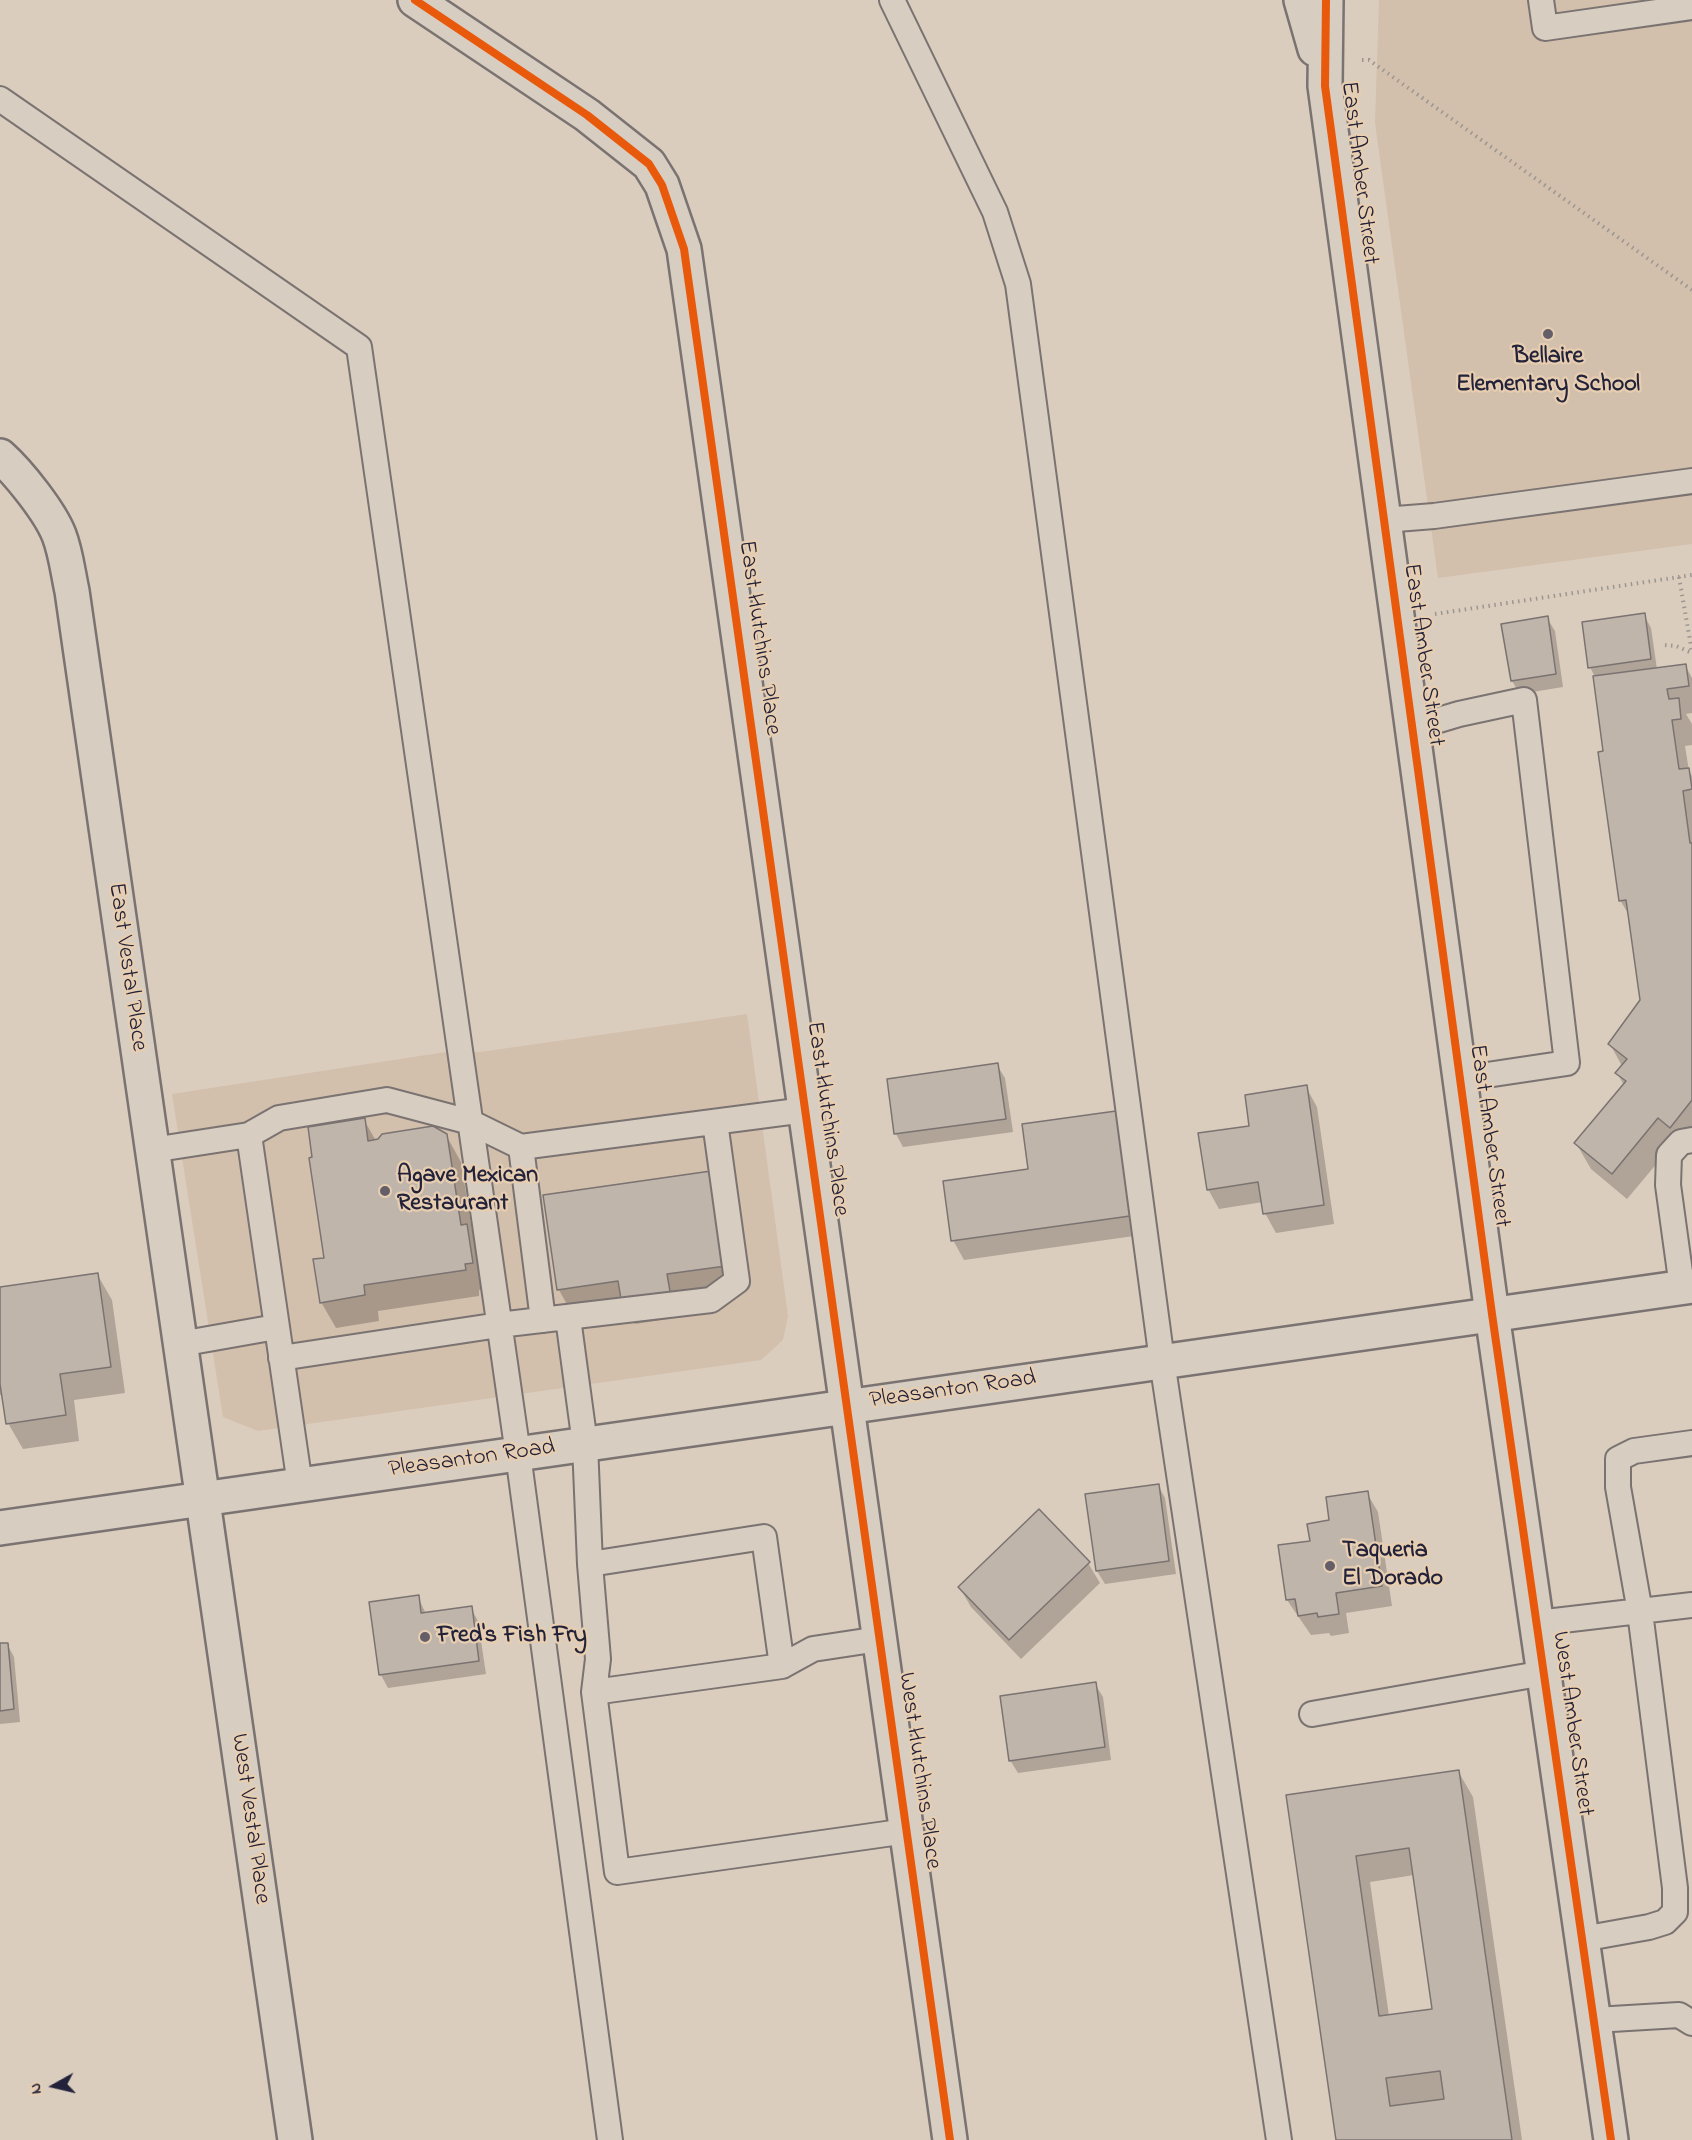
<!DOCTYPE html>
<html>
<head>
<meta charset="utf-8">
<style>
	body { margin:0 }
	#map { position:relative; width:1692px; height:2140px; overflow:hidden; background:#dbcdbd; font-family:"Indie Flower",sans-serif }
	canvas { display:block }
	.north { position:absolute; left:24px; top:2056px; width:60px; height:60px; -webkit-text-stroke:4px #e8ceb0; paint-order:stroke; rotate:262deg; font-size:16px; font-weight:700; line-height:24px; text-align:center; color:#22223b }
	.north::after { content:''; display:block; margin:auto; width:21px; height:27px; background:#22223b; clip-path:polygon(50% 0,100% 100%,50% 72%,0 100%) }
</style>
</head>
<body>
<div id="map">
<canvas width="1692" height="2140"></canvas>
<div class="north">N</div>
</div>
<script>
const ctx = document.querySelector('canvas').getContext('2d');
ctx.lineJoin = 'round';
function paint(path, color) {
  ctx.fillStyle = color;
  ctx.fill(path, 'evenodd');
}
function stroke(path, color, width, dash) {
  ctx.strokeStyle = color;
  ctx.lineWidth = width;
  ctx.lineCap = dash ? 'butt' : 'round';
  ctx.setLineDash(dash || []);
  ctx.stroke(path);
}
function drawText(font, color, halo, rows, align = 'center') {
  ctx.font = font + ' "Indie Flower",sans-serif';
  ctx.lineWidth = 4.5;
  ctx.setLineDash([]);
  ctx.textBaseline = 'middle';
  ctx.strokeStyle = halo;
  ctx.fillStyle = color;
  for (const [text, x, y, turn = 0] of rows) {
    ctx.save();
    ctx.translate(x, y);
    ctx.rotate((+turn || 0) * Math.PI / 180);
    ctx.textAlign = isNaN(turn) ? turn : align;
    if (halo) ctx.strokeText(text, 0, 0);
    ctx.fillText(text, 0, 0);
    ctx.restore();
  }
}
paint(new Path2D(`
	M 1379,0 L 1692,0 L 1692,544 L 1438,578 L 1375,123 Z
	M 747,1014 L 788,1316 L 783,1340 L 761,1360 L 258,1431 L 223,1417 L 172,1094 L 446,1052 L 480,1052 Z`), '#d2bfac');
paint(new Path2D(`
	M 1644,615 L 1651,628 L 1657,669 L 1685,665 L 1692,678 L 1692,713 L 1686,714 L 1692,724 L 1692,745 L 1685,746 L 1689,771 L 1692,776 L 1692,1144 L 1674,1143 L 1627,1199 L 1591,1169 L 1576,1143 L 1624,1085 L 1617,1073 L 1622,1066 L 1610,1044 L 1641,1001 L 1629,915 L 1620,900 L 1595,677 L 1590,667 Z
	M 1547,618 L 1555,631 L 1563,687 L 1520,694 L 1512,681 Z
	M 997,1065 L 1005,1078 L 1013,1132 L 903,1147 L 896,1134 L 888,1080 Z
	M 1306,1087 L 1317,1107 L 1334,1224 L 1276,1233 L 1265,1213 L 1263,1202 L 1219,1209 L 1208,1189 L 1251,1127 Z
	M 1115,1113 L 1126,1132 L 1141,1235 L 964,1260 L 953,1240 L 1030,1170 Z
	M 364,1120 L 376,1141 L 446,1135 L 461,1162 L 473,1237 L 481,1251 L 487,1289 L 479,1290 L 479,1296 L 378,1311 L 379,1321 L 336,1328 L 321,1302 L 326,1259 Z
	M 711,1172 L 736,1286 L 678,1294 L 681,1317 L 635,1324 L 623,1304 L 570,1310 L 559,1290 L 545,1196 Z
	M 97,1274 L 112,1300 L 125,1393 L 74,1400 L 79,1441 L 23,1449 L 8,1423 L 3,1395 L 0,1395 L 0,1288 Z
	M 1158,1485 L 1165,1498 L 1176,1574 L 1105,1584 L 1097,1571 L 1086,1495 Z
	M 1367,1493 L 1378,1512 L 1392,1606 L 1346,1613 L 1349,1633 L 1331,1636 L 1329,1633 L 1311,1635 L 1287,1600 L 1312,1542 L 1331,1521 Z
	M 1088,1563 L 1100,1583 L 1021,1659 L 971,1607 L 960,1588 Z
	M 418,1597 L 426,1614 L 471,1608 L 478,1621 L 486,1674 L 388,1688 L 381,1675 Z
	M 7,1644 L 14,1657 L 20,1722 L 0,1724 L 0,1645 Z
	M 1095,1684 L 1103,1697 L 1111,1760 L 1018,1773 L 1010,1760 Z
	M 1458,1771 L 1473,1797 L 1522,2140 L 1338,2140 L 1288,1796 ZM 1414,1875 L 1433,2010 L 1389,2016 L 1370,1882 Z`), '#0003');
const building = new Path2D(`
	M 1645,613 L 1651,659 L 1588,668 L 1582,622 Z
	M 1548,616 L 1556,674 L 1511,681 L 1501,624 Z
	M 1686,664 L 1689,686 L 1667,689 L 1669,699 L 1679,698 L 1681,719 L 1672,720 L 1679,769 L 1689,768 L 1692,789 L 1683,791 L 1690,843 L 1692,843 L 1692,1100 L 1670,1128 L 1658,1118 L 1612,1174 L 1574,1143 L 1626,1081 L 1615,1073 L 1627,1059 L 1608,1044 L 1640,1000 L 1626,900 L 1619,901 L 1598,752 L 1603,751 L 1593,676 Z
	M 998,1063 L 1006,1119 L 894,1134 L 887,1079 Z
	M 1307,1085 L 1324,1205 L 1263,1214 L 1258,1182 L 1207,1190 L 1198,1133 L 1249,1126 L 1245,1095 Z
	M 1116,1111 L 1130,1216 L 951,1241 L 943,1181 L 1028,1169 L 1022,1124 Z
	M 365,1118 L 368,1141 L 378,1139 L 382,1134 L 433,1126 L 447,1134 L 461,1225 L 467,1224 L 473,1263 L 465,1264 L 466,1270 L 364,1285 L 365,1295 L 320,1303 L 313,1259 L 324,1258 L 309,1158 L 312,1157 L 308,1127 Z
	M 711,1171 L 726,1266 L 667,1274 L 671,1297 L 622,1305 L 618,1281 L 557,1290 L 543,1195 Z
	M 98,1273 L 111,1367 L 60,1374 L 66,1415 L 6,1424 L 0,1384 L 0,1287 Z
	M 1159,1484 L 1169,1561 L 1096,1571 L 1085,1494 Z
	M 1368,1491 L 1382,1586 L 1336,1593 L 1339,1614 L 1318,1617 L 1317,1613 L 1298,1616 L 1295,1599 L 1286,1600 L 1278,1545 L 1310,1541 L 1307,1524 L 1329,1520 L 1326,1497 Z
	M 1039,1509 L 1090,1562 L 1009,1640 L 958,1587 Z
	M 419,1595 L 421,1613 L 472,1606 L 479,1661 L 379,1675 L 369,1602 Z
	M 0,1643 L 8,1643 L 14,1709 L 0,1711 Z
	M 1096,1682 L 1105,1747 L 1009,1761 L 1000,1696 Z
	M 1459,1770 L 1512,2140 L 1336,2140 L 1286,1795 ZM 1409,1848 L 1432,2009 L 1379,2016 L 1356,1856 ZM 1440,2071 L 1444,2099 L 1390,2106 L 1386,2078 Z`);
paint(building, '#c0b5ab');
stroke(building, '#7a7371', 1.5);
const lane = new Path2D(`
	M 892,0 L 995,212 L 1018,284 L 1162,1361 L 1279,2140
	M 1541,0 L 1545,28 L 1692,7
	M 0,99 L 359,347 L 518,1454 L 610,2140
	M 1384,520 L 1434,516 L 1692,481
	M 1412,728 L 1459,714 L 1524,700 L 1567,1063 L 1460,1079
	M 249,1135 L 279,1118 L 387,1100 L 470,1122 L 521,1147 L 805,1110
	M 521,1147 L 543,1320
	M 152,1150 L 249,1135 L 300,1485
	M 1682,1287 L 1668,1185 L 1669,1155 L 1681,1142 L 1692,1140
	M 568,1318 L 585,1444 L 590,1564
	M 180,1344 L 276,1327
	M 281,1358 L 499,1325 L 711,1300 L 737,1281 L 715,1122
	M 1537,1623 L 1692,1605
	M 782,1666 L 594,1692 L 598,1659 L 590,1564 L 764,1537 L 782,1666 L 813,1649 L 879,1639
	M 594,1692 L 617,1872 L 907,1831
	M 1312,1714 L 1544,1673
	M 1582,1939 L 1649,1927 L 1665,1922 L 1675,1912 L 1675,1888 L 1640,1612 L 1618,1487 L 1618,1459 L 1634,1451 L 1692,1443
	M 1595,2020 L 1679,2015 L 1692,2023`);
const street = new Path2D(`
	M 415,0 L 587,115 L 649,164 L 662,185 L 684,249 L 847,1407
	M 1301,0 L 1315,49
	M 1326,0 L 1325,86 L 1492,1314 L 1611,2140
	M 0,456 C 19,473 50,512 59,535 C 66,553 68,573 72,591 L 295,2140`);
const secondary = new Path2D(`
	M 847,1407 L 950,2140
	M 0,1528 L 1692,1286`);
stroke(lane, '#7a7371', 28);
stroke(street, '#7a7371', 38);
stroke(secondary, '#7a7371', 38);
stroke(new Path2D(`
	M 1362,60 L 1369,60 L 1692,290
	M 1679,577 L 1692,652
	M 1435,614 L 1692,575
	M 1665,645 L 1676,646 L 1692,653`), '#9c9691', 4, [1.5, 4.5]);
stroke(lane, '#d7cdc1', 24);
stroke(street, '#d7cdc1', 33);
stroke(secondary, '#d7cdc1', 33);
stroke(new Path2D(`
	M 415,0 L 587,115 L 649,164 L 662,185 L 684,249 L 950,2140
	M 1326,0 L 1325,86 L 1492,1314 L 1611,2140`), '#e8590c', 8);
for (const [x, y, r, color] of [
	[1548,334,6,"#635e68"],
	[385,1191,6,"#635e68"],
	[1330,1566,6,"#635e68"],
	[425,1637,6,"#635e68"]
]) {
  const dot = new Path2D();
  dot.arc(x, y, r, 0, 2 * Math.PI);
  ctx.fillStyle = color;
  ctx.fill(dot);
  stroke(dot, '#e8ceb0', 2);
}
drawText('24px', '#22223b', '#e8ceb0', [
	["East Amber Street",1358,173,83],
	["East Hutchins Place",758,638,82],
	["East Amber Street",1422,655,82],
	["East Vestal Place",126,967,82],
	["East Hutchins Place",826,1119,82],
	["East Amber Street",1488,1136,82],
	["Pleasanton Road",953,1391,-8],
	["Pleasanton Road",472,1460,-8],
	["West Amber Street",1571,1724,82],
	["West Hutchins Place",918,1771,82],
	["West Vestal Place",249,1819,82]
]);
drawText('bold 24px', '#22223b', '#e8ceb0', [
	["Bellaire",1548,358,"center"],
	["Elementary School",1548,386,"center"],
	["Agave Mexican",397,1177],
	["Restaurant",397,1205],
	["Taqueria",1342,1552],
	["El Dorado",1342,1580],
	["Fred's Fish Fry",437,1637]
], 'left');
</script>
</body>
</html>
